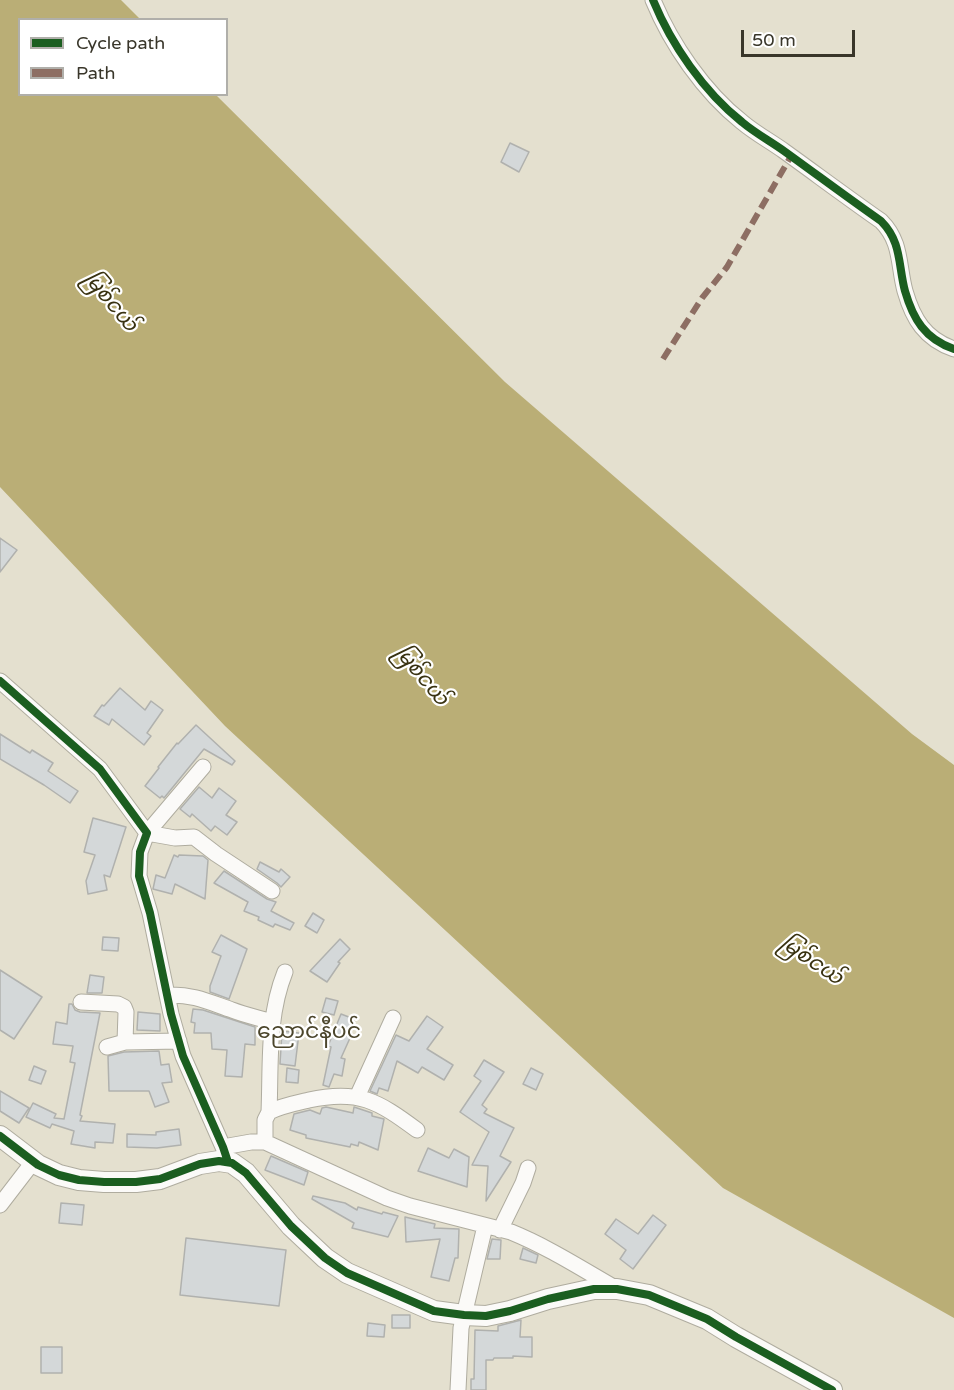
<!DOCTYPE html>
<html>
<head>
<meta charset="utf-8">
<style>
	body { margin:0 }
	#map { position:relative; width:954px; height:1390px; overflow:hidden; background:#e4e0cf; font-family:"Varela Round",sans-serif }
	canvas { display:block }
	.legend { position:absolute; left:18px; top:18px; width:210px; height:78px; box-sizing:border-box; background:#fff; border:2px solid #b0afaa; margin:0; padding:8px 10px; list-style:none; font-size:18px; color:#39362a }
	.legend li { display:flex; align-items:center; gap:12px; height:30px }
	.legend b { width:30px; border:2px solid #b0afaa }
	.scale { position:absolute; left:741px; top:30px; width:114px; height:27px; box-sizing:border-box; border:3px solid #39362a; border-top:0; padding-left:8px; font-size:18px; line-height:21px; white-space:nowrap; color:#39362a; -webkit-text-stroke:4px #fff; paint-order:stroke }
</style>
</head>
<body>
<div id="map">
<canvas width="954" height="1390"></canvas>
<ul class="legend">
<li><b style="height:8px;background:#1b5e20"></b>Cycle path</li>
<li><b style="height:8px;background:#8d6e63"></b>Path</li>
</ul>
<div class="scale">50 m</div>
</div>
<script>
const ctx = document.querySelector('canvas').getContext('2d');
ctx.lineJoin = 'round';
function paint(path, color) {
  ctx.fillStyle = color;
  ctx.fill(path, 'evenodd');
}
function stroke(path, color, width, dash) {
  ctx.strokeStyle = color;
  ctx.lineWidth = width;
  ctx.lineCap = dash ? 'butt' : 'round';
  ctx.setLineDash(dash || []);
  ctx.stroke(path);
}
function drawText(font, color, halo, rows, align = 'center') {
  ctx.font = font + ' "Varela Round","Noto Sans Myanmar",sans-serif';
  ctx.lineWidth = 4.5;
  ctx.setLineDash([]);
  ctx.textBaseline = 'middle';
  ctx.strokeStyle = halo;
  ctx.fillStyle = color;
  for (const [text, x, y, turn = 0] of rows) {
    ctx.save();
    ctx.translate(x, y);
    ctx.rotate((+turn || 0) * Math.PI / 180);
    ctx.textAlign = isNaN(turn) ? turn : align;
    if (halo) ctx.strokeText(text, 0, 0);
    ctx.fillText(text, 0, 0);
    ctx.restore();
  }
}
paint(new Path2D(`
	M 0,0 L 121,0 L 140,19 L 20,20 L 20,94 L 216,95 L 505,382 L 912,734 L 954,765 L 954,1318 L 723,1188 L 225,726 L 0,487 Z`), '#baae76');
const building = new Path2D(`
	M 510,143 L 529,152 L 519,172 L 501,162 Z
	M 0,538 L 17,550 L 0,572 Z
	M 120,688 L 145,710 L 151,701 L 163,710 L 147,733 L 151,736 L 144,745 L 112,719 L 109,725 L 94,716 L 102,705 L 104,706 Z
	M 196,725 L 235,761 L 232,765 L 204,749 L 164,798 L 162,796 L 160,798 L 145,786 L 159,768 L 158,767 L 177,743 L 178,744 Z
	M 0,734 L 30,753 L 32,750 L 53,763 L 48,771 L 78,791 L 70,803 L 44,785 L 0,759 Z
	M 199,787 L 212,798 L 219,788 L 236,801 L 226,815 L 237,822 L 227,835 L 215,826 L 211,831 L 192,814 L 190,817 L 180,809 Z
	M 93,818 L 126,827 L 110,877 L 104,875 L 107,890 L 88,894 L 86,881 L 95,855 L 84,852 Z
	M 174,855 L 178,857 L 179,855 L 203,856 L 208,860 L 205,899 L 175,884 L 172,894 L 153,889 L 156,875 L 165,878 Z
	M 260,862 L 279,872 L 281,869 L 290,877 L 281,887 L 277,883 L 257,869 Z
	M 224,871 L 267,899 L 276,902 L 271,911 L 294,923 L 290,930 L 275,924 L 273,927 L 258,920 L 259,917 L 244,911 L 248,902 L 214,883 Z
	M 313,913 L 324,920 L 317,933 L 305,926 Z
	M 221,935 L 247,949 L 229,999 L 210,992 L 210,986 L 221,956 L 212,952 Z
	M 103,937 L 119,938 L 118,951 L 102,950 Z
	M 340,939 L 350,949 L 338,962 L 340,963 L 327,982 L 310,971 Z
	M 0,970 L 42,997 L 14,1039 L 0,1030 Z
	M 90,975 L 104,977 L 102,993 L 87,993 Z
	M 326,998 L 338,1001 L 334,1015 L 322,1012 Z
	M 69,1004 L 72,1004 L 75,1010 L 80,1012 L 100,1013 L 80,1115 L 82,1116 L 80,1121 L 115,1124 L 113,1143 L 95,1142 L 95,1148 L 71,1144 L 74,1131 L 52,1124 L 50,1128 L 26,1117 L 33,1103 L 56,1114 L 54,1118 L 64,1119 L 75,1063 L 70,1062 L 73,1046 L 53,1044 L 56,1022 L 67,1024 Z
	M 193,1009 L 203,1010 L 255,1027 L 255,1045 L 245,1044 L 242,1077 L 225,1076 L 227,1050 L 212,1049 L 211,1033 L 194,1033 L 195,1023 L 191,1022 Z
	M 138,1012 L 160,1014 L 160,1031 L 137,1030 Z
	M 341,1014 L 354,1019 L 347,1036 L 350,1038 L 341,1058 L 345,1059 L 342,1076 L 334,1074 L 329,1087 L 323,1085 L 331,1047 L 328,1046 Z
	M 427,1016 L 443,1027 L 427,1049 L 453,1065 L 444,1080 L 422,1067 L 418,1073 L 397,1061 L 388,1091 L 379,1088 L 377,1094 L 370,1091 L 396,1035 L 409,1041 Z
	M 282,1031 L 299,1033 L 295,1066 L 280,1064 Z
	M 159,1051 L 161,1065 L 169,1064 L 172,1082 L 162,1083 L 169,1102 L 155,1107 L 149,1091 L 109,1091 L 108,1056 L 124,1052 Z
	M 484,1060 L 504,1072 L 482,1105 L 487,1109 L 484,1113 L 514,1128 L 500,1156 L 511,1162 L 486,1201 L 488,1166 L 472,1165 L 489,1132 L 460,1112 L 481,1081 L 474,1076 Z
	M 34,1066 L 46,1071 L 41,1084 L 29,1080 Z
	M 287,1068 L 299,1070 L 298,1083 L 286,1082 Z
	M 531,1068 L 543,1074 L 536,1090 L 523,1084 Z
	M 0,1091 L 29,1108 L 19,1123 L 0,1111 Z
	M 326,1107 L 353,1113 L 354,1107 L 372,1113 L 372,1116 L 384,1119 L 378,1150 L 359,1142 L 358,1146 L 351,1144 L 350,1147 L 306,1138 L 306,1135 L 290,1130 L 294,1114 L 310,1110 L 320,1114 L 322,1108 Z
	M 179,1129 L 181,1145 L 157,1148 L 127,1147 L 127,1134 L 156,1135 L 156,1132 Z
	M 428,1148 L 449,1158 L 454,1149 L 469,1157 L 467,1187 L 418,1171 Z
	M 271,1156 L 308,1172 L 304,1185 L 265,1170 Z
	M 313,1196 L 345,1203 L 357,1210 L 358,1207 L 382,1214 L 383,1212 L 398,1216 L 388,1237 L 352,1228 L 354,1223 L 312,1199 Z
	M 61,1203 L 84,1205 L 82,1225 L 59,1223 Z
	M 653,1215 L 666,1225 L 633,1269 L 620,1259 L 626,1250 L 605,1234 L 616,1219 L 638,1234 Z
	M 405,1217 L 435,1224 L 434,1228 L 459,1229 L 458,1258 L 455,1258 L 449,1281 L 431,1277 L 440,1239 L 406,1242 Z
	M 186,1238 L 286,1250 L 279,1306 L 180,1295 Z
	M 492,1239 L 501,1240 L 500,1259 L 487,1259 Z
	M 523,1248 L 538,1255 L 536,1263 L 520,1259 Z
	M 392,1315 L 410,1315 L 410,1328 L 392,1328 Z
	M 521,1320 L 520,1337 L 532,1337 L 532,1357 L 513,1356 L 513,1358 L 494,1358 L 493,1360 L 486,1360 L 486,1390 L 471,1390 L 471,1379 L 474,1379 L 475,1330 L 498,1331 L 498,1326 Z
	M 368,1323 L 385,1325 L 384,1337 L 367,1336 Z
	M 41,1347 L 62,1347 L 62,1373 L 41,1373 Z`);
paint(building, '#d4d8d9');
stroke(building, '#b0b1ae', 1.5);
const minor = new Path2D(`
	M 653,0 C 671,44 704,92 742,122 C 755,133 770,141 784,151 C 816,174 848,198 881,221 C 902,242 898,265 905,291 C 913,319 925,339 954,349
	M 0,681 L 100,769 L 147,833 L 140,852 L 139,876 L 150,913 L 171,1014 L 183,1056 L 223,1147 L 228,1162
	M 203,767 L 147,833 L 175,838 L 194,837 L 216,854 L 272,891
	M 168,995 C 193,994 209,1002 232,1010 C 245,1015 259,1018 272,1022
	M 81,1002 L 118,1004 L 124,1007 L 126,1012 L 125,1042
	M 107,1047 L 125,1042 L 179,1041
	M 357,1097 L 393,1018
	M 269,1112 C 281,1106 296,1103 309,1100 C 358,1089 378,1101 417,1130
	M 265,1142 L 265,1120 L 269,1112 C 271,1065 267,1017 285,972
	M 223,1147 L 251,1142 L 265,1142 L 387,1198 L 410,1206 L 511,1232 C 548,1247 582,1269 617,1289
	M 0,1205 L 33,1162
	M 500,1230 L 523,1183 L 528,1168
	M 458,1390 L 461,1328 L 485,1226`);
const tertiary = new Path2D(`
	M 0,1136 L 38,1165 L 59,1175 L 79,1180 L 104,1182 L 136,1182 L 160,1179 L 200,1164 L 219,1161 L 232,1163 L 246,1173 L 291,1226 L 325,1258 L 347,1273 L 434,1311 L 464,1315 L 486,1316 L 510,1311 L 548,1299 L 594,1289 L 617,1289 L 649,1295 L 707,1319 L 736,1337 L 832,1390`);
stroke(minor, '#afac9f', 17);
stroke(tertiary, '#afac9f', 22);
stroke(minor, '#fbfaf8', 15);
stroke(tertiary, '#fbfaf8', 20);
stroke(new Path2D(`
	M 663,359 L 702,298 L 727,267 L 791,156`), '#8d6e63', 6, [12, 6]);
stroke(new Path2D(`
	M 653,0 C 671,44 704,92 742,122 C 755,133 770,141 784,151 C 816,174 848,198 881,221 C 902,242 898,265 905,291 C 913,319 925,339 954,349
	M 0,681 L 100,769 L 147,833 L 140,852 L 139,876 L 150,913 L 171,1014 L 183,1056 L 223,1147 L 228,1162
	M 0,1136 L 38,1165 L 59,1175 L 79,1180 L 104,1182 L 136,1182 L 160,1179 L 200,1164 L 219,1161 L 232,1163 L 246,1173 L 291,1226 L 325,1258 L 347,1273 L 434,1311 L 464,1315 L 486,1316 L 510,1311 L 548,1299 L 594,1289 L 617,1289 L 649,1295 L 707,1319 L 736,1337 L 832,1390`), '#1b5e20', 8);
drawText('italic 21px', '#393211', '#fff', [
	["မြစ်ငယ်",110,302,50],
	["မြစ်ငယ်",421,676,50],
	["မြစ်ငယ်",811,961,34]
]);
drawText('22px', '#4b452b', '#fff', [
	["ညောင်နီပင်",309,1032]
]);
</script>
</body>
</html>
